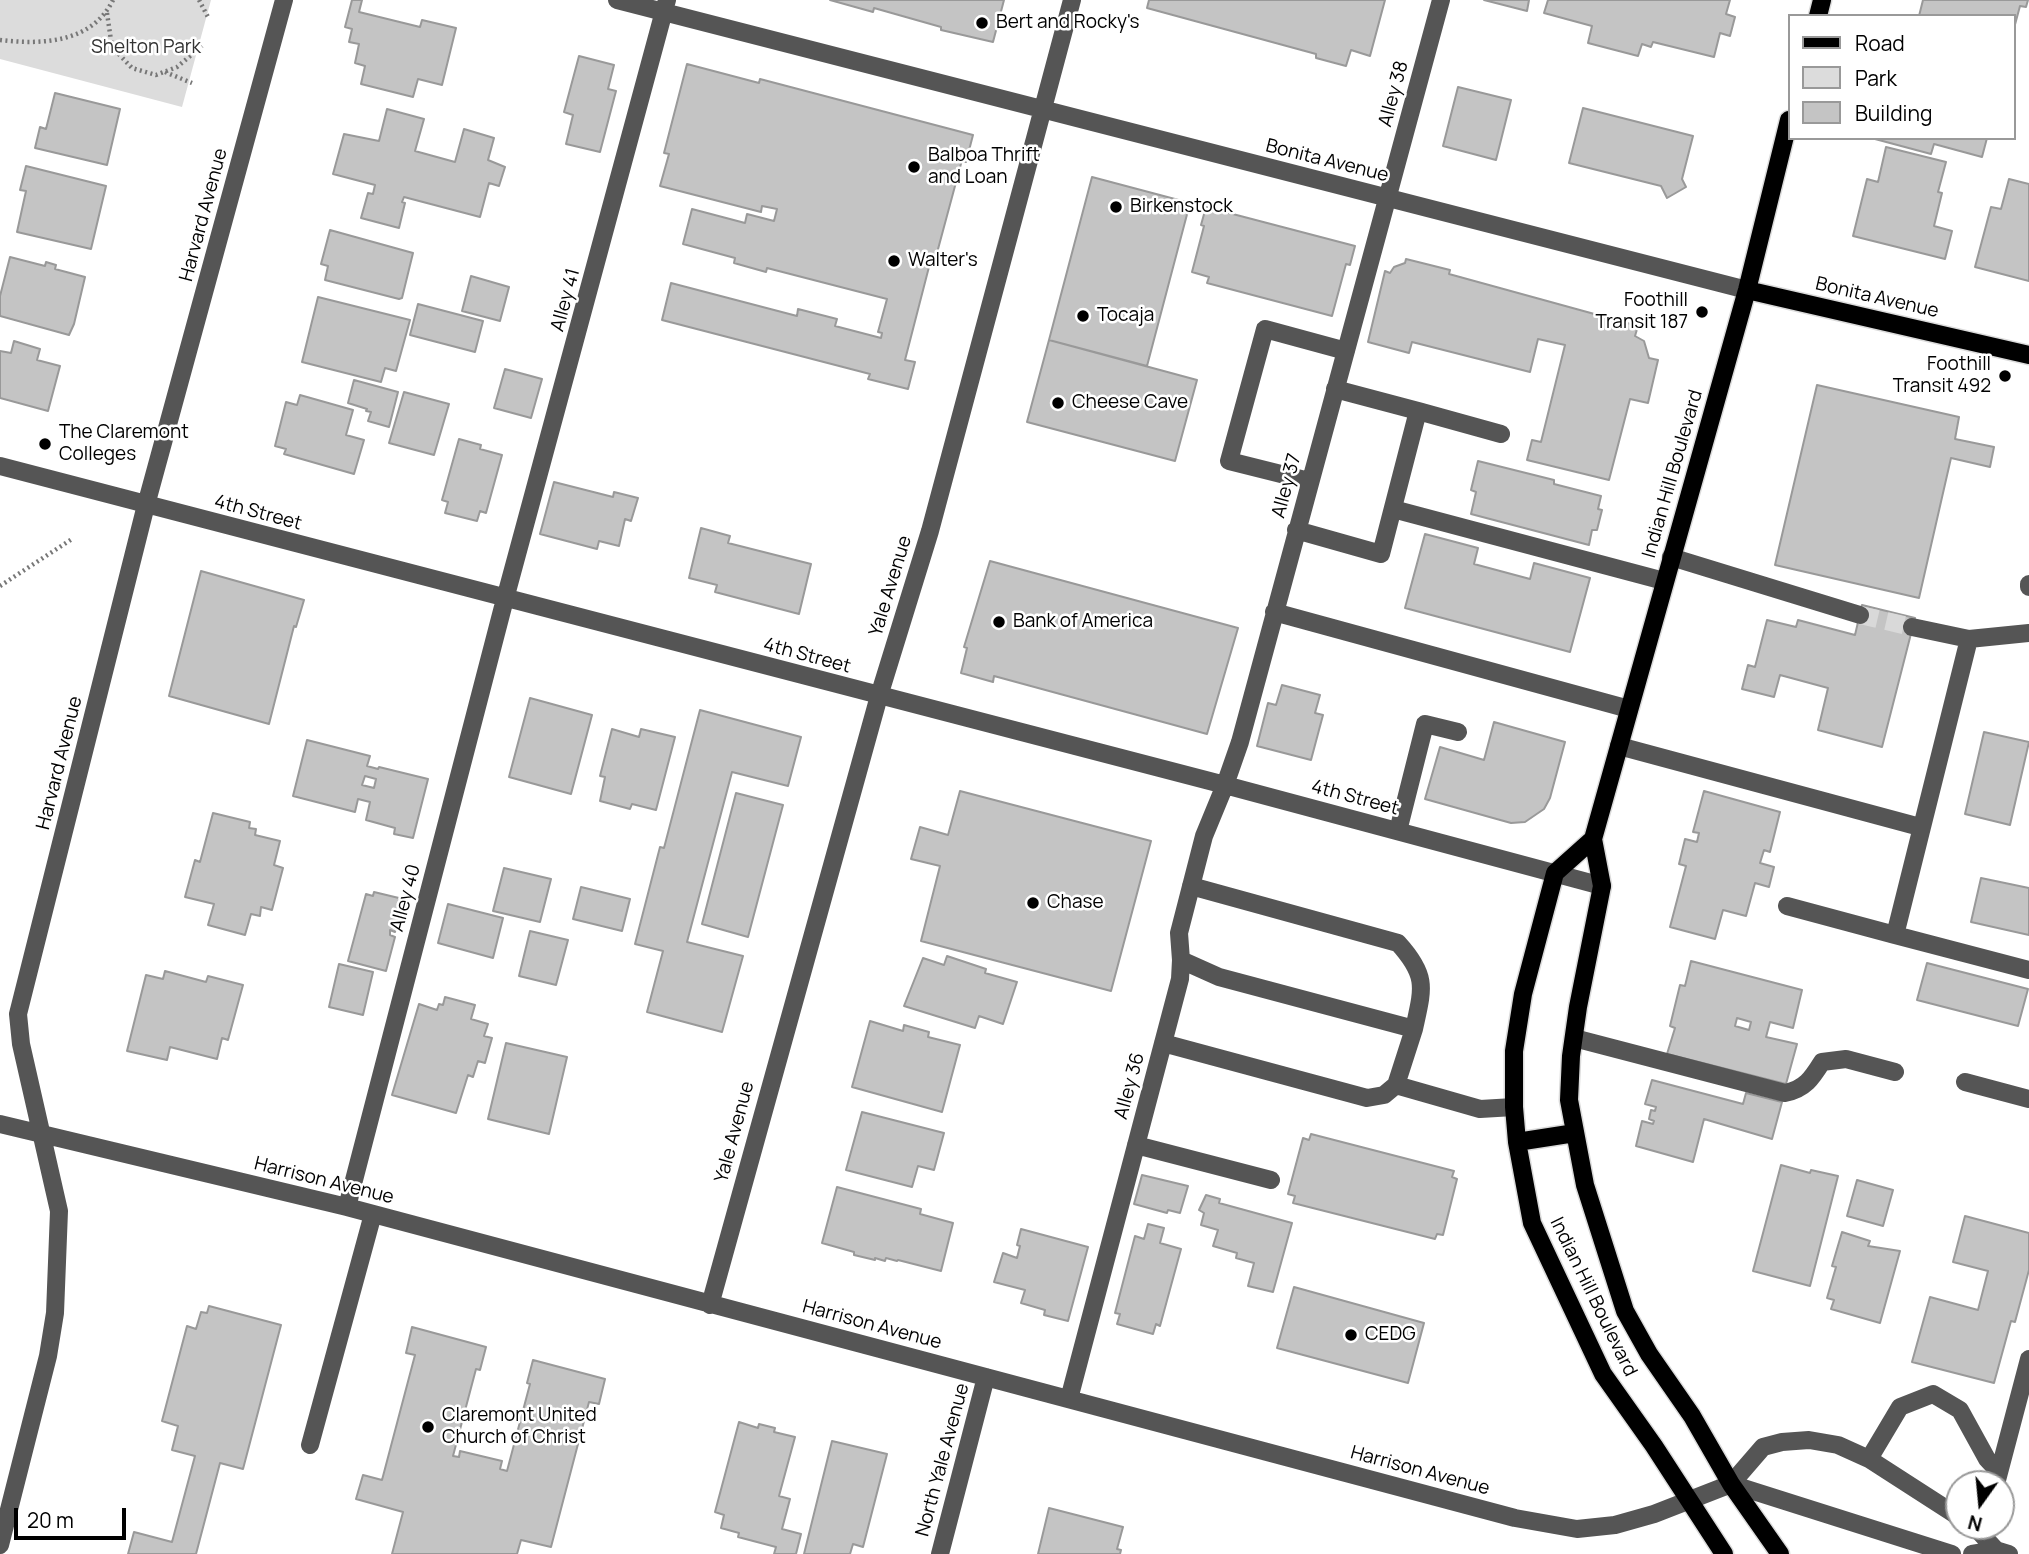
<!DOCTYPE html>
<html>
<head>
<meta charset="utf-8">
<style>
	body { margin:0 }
	#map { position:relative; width:2029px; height:1554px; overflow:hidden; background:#fff; font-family:Manrope,sans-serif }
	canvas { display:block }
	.legend { position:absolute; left:1788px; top:14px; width:228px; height:126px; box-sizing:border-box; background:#fff; border:2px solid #999; margin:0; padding:9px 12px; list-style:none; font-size:21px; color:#000 }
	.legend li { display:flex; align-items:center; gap:14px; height:35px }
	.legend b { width:35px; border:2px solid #999 }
	.north { position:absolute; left:1945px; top:1470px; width:70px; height:70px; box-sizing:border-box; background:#fff; border:2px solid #999; border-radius:50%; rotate:195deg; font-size:19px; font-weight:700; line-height:28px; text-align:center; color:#000 }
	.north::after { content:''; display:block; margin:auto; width:24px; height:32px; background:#000; clip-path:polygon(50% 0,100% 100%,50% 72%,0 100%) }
	.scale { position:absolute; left:14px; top:1508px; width:112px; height:32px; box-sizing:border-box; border:4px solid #000; border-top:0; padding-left:9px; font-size:21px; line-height:24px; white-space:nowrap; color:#000; -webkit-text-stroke:5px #fff; paint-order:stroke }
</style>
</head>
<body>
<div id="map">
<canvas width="2029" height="1554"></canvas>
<ul class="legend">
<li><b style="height:9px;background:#000"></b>Road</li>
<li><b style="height:19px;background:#dcdcdc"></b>Park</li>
<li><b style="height:19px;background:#c4c4c4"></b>Building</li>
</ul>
<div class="north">N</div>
<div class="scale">20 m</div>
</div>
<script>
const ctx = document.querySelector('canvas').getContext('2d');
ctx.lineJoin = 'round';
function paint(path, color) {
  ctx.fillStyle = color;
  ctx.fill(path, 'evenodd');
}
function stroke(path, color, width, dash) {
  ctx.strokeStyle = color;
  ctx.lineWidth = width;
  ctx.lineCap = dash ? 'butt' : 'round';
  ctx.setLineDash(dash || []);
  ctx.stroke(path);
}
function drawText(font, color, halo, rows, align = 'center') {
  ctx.font = font + ' Manrope,sans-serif';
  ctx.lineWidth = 5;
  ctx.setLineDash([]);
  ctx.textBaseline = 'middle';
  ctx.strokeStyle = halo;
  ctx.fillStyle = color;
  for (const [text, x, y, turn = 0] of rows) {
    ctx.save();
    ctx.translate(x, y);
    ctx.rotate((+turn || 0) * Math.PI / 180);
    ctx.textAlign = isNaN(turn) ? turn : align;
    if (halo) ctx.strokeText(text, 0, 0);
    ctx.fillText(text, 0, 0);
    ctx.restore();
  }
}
paint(new Path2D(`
	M 0,0 L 211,0 L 182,107 L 0,59 Z`), '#dcdcdc');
const building = new Path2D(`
	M 352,0 L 362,0 L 359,12 L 420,27 L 422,20 L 456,28 L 442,85 L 418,79 L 413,97 L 361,84 L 365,66 L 355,63 L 359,44 L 349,42 L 352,29 L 345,27 Z
	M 830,0 L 1004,0 L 993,42 L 941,30 L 941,27 L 874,8 L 873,12 Z
	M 1149,0 L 1385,0 L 1370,56 L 1351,50 L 1346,66 L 1316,58 L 1316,54 L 1147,8 Z
	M 1484,0 L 1529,0 L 1527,11 Z
	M 1548,0 L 1730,0 L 1726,14 L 1735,17 L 1730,36 L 1720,33 L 1714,57 L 1653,42 L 1651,47 L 1642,44 L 1638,56 L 1588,43 L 1592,26 L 1544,13 Z
	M 1923,0 L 2028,0 L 2026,7 L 2020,6 L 2013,32 L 2013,16 L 1919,16 Z
	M 579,56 L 614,65 L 608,89 L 616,91 L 600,152 L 566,144 L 573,115 L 564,112 Z
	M 687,64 L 759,83 L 760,79 L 973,135 L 966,162 L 962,160 L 934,264 L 930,263 L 905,360 L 915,362 L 908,389 L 868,379 L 870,374 L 662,320 L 671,283 L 797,316 L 798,309 L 837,319 L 835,326 L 881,338 L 882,333 L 878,332 L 887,299 L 767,268 L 766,272 L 734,263 L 735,258 L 683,244 L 692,209 L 745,223 L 747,214 L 774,221 L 777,209 L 762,206 L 761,212 L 660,186 L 669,154 L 664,153 Z
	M 1458,87 L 1511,100 L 1496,160 L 1443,146 Z
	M 55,93 L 120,109 L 107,165 L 35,148 L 40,127 L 46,129 Z
	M 1583,108 L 1693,136 L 1682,179 L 1686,187 L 1667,198 L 1661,186 L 1569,163 Z
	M 387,109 L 424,119 L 415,151 L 455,162 L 464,129 L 494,138 L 488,160 L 505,167 L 499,186 L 489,183 L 480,217 L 404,197 L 402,202 L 405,203 L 399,228 L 361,218 L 368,193 L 373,194 L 375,185 L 333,174 L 344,134 L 379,141 Z
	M 1987,138 L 1982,157 L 1934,144 L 1931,154 L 1875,139 Z
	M 1886,147 L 1946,162 L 1938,192 L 1942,193 L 1934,226 L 1952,231 L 1945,259 L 1853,236 L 1867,179 L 1878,182 Z
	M 26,166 L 106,186 L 91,249 L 17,232 L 26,191 L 20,190 Z
	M 1092,177 L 1190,203 L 1147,366 L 1049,340 Z
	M 2009,179 L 2029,184 L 2029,281 L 1975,267 L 1991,207 L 2001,209 Z
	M 1206,207 L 1355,246 L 1350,265 L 1346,264 L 1332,316 L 1207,283 L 1209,277 L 1192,272 L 1204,226 L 1201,225 Z
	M 330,230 L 413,253 L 402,298 L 399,299 L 325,280 L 328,266 L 321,264 Z
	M 10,257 L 45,266 L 46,262 L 56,265 L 55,269 L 85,277 L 74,324 L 69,335 L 0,316 L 0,296 Z
	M 1406,259 L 1450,270 L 1449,274 L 1638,326 L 1635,336 L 1644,341 L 1649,358 L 1658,360 L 1648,403 L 1630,399 L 1609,480 L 1527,460 L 1532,440 L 1541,442 L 1565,345 L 1538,339 L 1530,372 L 1412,342 L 1409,353 L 1368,342 L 1385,271 L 1390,273 L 1394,267 L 1405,263 Z
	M 471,276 L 509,287 L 500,321 L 462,311 Z
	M 318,297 L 410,320 L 396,371 L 385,368 L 381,382 L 302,362 Z
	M 418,304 L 483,321 L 475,352 L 410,335 Z
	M 1049,340 L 1197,380 L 1175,461 L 1027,422 Z
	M 14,341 L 40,349 L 37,360 L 60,366 L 48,411 L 0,398 L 0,351 L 11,353 Z
	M 505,369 L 542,379 L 531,418 L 494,408 Z
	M 354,380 L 398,392 L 389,427 L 368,421 L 371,412 L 366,411 L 367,409 L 348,403 Z
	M 1817,385 L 1959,417 L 1955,439 L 1994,447 L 1990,467 L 1951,458 L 1919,598 L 1775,565 Z
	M 404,392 L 449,404 L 434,455 L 389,443 Z
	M 300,395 L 353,410 L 346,435 L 364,440 L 354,474 L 284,454 L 286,449 L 275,446 L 286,402 L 297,405 Z
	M 459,439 L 481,445 L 480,449 L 502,455 L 486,513 L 480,511 L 477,521 L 445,513 L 448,502 L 442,500 Z
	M 1478,461 L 1554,480 L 1554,484 L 1601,496 L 1598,509 L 1602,510 L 1597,530 L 1592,530 L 1589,545 L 1471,514 L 1476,492 L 1471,490 Z
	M 554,482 L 613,497 L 614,492 L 638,498 L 631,521 L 625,519 L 619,546 L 599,541 L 597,549 L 540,534 Z
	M 701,528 L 730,536 L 728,543 L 811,564 L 799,614 L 715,592 L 717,585 L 689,578 Z
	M 1425,534 L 1478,548 L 1474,564 L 1530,579 L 1534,563 L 1590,578 L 1570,652 L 1405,608 Z
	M 990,561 L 1238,628 L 1207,734 L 994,676 L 993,682 L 961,673 L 967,648 L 964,647 Z
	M 201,571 L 304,600 L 296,627 L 294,626 L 269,724 L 169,696 Z
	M 1862,605 L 1915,618 L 1882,747 L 1818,730 L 1828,688 L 1780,675 L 1774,697 L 1742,689 L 1748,665 L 1755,667 L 1767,620 L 1796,627 L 1798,620 L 1855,635 Z
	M 1282,685 L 1320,695 L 1315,713 L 1323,715 L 1311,760 L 1257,746 L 1268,703 L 1276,705 Z
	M 530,698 L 592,715 L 571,794 L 509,777 Z
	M 700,710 L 801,737 L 788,786 L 732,772 L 687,942 L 743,956 L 722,1032 L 647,1012 L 663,951 L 635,944 L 660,847 L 664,848 Z
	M 1494,722 L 1565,742 L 1550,798 L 1544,809 L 1525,822 L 1511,823 L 1425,799 L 1440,747 L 1484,760 Z
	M 612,729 L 639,737 L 641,729 L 675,737 L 656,810 L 632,804 L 630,809 L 600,801 L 605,777 L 600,776 Z
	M 1984,732 L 2029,742 L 2010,825 L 1965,814 Z
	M 307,740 L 370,756 L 367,766 L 378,769 L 379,767 L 428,779 L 413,838 L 394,834 L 395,828 L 366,820 L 370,802 L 358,799 L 355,812 L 293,796 ZM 365,776 L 376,779 L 374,788 L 362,785 Z
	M 960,791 L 1151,841 L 1111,991 L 921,941 L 940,866 L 911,859 L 920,827 L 948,835 Z
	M 1704,791 L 1780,812 L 1770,852 L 1764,850 L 1760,863 L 1774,867 L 1769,887 L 1755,883 L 1746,916 L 1723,910 L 1715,939 L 1670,927 L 1686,866 L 1679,864 L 1685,839 L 1697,842 L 1699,833 L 1693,832 Z
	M 736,793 L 783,805 L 748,937 L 702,924 Z
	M 213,813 L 250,822 L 249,828 L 256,829 L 255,835 L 280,841 L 274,865 L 283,868 L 272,910 L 261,907 L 260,916 L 251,914 L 245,935 L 208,925 L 214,904 L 185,897 L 195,860 L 200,862 Z
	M 504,868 L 551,879 L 540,922 L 493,911 Z
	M 1981,878 L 2029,888 L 2029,935 L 1971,922 Z
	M 581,887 L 630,899 L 622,931 L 573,919 Z
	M 374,892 L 403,899 L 395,932 L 390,930 L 390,935 L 395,937 L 386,971 L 348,961 L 366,894 L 373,896 Z
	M 448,904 L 503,918 L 493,958 L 438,943 Z
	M 530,931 L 568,940 L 556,985 L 519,976 Z
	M 947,956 L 986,969 L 985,973 L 1017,982 L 1003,1024 L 979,1016 L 975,1028 L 904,1006 L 923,958 L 944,965 Z
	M 1691,961 L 1802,990 L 1793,1028 L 1770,1022 L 1766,1037 L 1797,1044 L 1786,1084 L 1667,1054 L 1675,1028 L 1670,1026 L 1680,985 L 1685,986 ZM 1737,1018 L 1751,1022 L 1749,1030 L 1735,1026 Z
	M 1927,963 L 2028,989 L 2018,1026 L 1917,1000 Z
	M 339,964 L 373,972 L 363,1015 L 329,1007 Z
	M 165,971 L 206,982 L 208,976 L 243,985 L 228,1040 L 222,1038 L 217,1059 L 170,1047 L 167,1060 L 127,1051 L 146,975 L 163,979 Z
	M 445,997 L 475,1005 L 471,1019 L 488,1024 L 484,1036 L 492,1038 L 485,1063 L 478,1061 L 473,1077 L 468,1075 L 456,1113 L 392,1095 L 419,1004 L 437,1010 L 439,1004 L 443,1005 Z
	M 870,1021 L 903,1031 L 904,1025 L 929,1032 L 928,1037 L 960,1045 L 942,1112 L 852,1087 Z
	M 506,1043 L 567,1057 L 549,1134 L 488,1119 Z
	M 1652,1080 L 1743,1104 L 1746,1093 L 1782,1102 L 1772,1139 L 1704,1119 L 1693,1162 L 1636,1146 L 1642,1121 L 1653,1124 L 1654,1121 L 1649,1119 L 1651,1110 L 1655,1111 L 1656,1107 L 1645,1104 Z
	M 862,1112 L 944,1133 L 934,1170 L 918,1166 L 912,1187 L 846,1170 Z
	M 1311,1134 L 1454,1171 L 1452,1177 L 1457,1179 L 1443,1235 L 1437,1234 L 1435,1239 L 1293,1203 L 1295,1196 L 1288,1194 L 1303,1138 L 1309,1140 Z
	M 1781,1165 L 1810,1173 L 1811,1170 L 1838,1176 L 1810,1286 L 1753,1271 Z
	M 1142,1175 L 1188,1186 L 1180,1213 L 1168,1210 L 1167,1213 L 1134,1204 Z
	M 1857,1180 L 1893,1190 L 1883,1226 L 1847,1216 Z
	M 837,1187 L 921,1209 L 920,1214 L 953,1223 L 941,1271 L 898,1260 L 897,1261 L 886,1258 L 885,1261 L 875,1258 L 875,1260 L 854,1255 L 854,1252 L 822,1243 Z
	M 1206,1195 L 1220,1199 L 1219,1203 L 1292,1223 L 1273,1292 L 1248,1286 L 1254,1263 L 1236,1258 L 1237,1253 L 1213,1246 L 1218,1230 L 1201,1225 L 1204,1213 L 1199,1210 Z
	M 1965,1216 L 2029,1233 L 2029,1270 L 2015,1322 L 2011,1321 L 1994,1383 L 1912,1362 L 1930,1297 L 1978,1310 L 1988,1271 L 1953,1262 Z
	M 1148,1224 L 1164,1228 L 1160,1243 L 1181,1249 L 1160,1326 L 1156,1324 L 1153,1334 L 1117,1324 L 1120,1314 L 1115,1313 L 1135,1236 L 1144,1239 Z
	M 1021,1229 L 1088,1247 L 1068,1321 L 1044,1315 L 1045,1310 L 1021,1303 L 1025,1290 L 994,1282 L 1003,1253 L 1017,1258 L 1020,1246 L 1017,1245 Z
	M 1842,1232 L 1870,1241 L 1868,1246 L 1900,1251 L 1880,1323 L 1831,1309 L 1834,1300 L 1827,1298 L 1836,1267 L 1832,1266 Z
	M 1294,1287 L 1424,1323 L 1408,1383 L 1277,1348 Z
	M 209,1306 L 281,1325 L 243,1469 L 220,1463 L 196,1554 L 128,1554 L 134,1532 L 172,1542 L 195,1456 L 172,1450 L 178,1426 L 162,1421 L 187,1326 L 196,1329 L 201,1312 L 207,1313 Z
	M 412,1327 L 486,1347 L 480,1370 L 476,1369 L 453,1456 L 459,1457 L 460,1451 L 502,1461 L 500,1469 L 507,1471 L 530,1384 L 527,1383 L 533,1360 L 605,1379 L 599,1404 L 589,1402 L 551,1547 L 521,1540 L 517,1554 L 392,1554 L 403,1512 L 356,1499 L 363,1475 L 382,1480 L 415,1355 L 406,1353 Z
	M 739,1422 L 758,1428 L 759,1424 L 775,1428 L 774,1432 L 795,1437 L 779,1496 L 790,1499 L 782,1529 L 801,1534 L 796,1554 L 774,1554 L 776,1547 L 738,1537 L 739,1533 L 721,1528 L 724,1515 L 715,1512 Z
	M 832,1441 L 887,1454 L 863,1547 L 853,1544 L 850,1554 L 804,1554 Z
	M 1049,1508 L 1123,1527 L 1117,1549 L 1121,1550 L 1120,1554 L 1038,1554 Z`);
paint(building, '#c4c4c4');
stroke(building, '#999', 2);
stroke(new Path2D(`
	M 1860,615 L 1912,627`), '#d9d9d9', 18, [18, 9]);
const major = new Path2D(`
	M 1818,16 L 1822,0
	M 1747,290 L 2029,355
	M 1593,839 L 1555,873 L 1523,994 L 1514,1051 L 1514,1107 L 1517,1142 L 1532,1223 L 1603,1374 L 1654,1446 L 1724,1554
	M 1517,1142 L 1575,1133
	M 1780,1554 L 1731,1484 L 1692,1416 L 1649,1354 L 1625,1311 L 1585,1185 L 1569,1100 L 1571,1056 L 1578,1007 L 1602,886 L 1593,839 L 1747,290 L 1789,120`);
stroke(major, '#dbdbdb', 21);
stroke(new Path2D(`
	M 199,0 L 209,19
	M 107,13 L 112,47 L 132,68 L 156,75 L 177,67 L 202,46
	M 0,40 C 42,45 92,43 113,0
	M 165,72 L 192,83
	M 0,586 L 72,539`), '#777', 4.5, [2, 3.5]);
stroke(new Path2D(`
	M 617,0 L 1747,290
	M 1418,411 L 1501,434
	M 0,466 L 1225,785 L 1602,886
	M 1309,481 L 1229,461 L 1265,329 L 1346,351
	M 1393,509 L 1664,581
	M 1296,530 L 1381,554 L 1418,411 L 1335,389
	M 1671,557 L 1860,615
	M 2029,584 L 2029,587
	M 1274,612 L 1629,709
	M 1912,627 L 1969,639 L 2029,633
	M 1969,639 L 1895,935 L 2029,970
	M 1619,746 L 1920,827
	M 1398,831 L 1425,724 L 1458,732
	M 1787,906 L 1895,935
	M 1181,960 L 1219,977 L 1414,1029 C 1423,988 1428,976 1398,943 L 1191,886
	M 1574,1038 L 1785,1093 C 1805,1089 1812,1078 1822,1062 L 1846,1059 L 1895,1072
	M 1163,1043 L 1367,1098 L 1384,1095 L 1396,1085 L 1414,1029
	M 1965,1082 L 2029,1099
	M 1396,1085 L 1480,1109 L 1514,1107
	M 0,1124 L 347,1207 L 1515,1518 L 1577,1529 L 1615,1525 L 1654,1514 L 1731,1484 L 1763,1447 L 1782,1442 L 1809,1440 L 1838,1445 L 1869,1459 L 1959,1517
	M 1136,1145 L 1271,1180
	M 347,1207 L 505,599 L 667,0
	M 710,1305 L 879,696 L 930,531 L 1072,0
	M 1069,1399 L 1180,979 L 1181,960 L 1179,933 L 1204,836 L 1225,785 L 1240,742 L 1441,0
	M 310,1445 L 373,1214
	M 1869,1459 L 1900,1407 L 1933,1394 L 1960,1410 L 1987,1459 L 1999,1472
	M 1731,1484 L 1952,1554
	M 1996,1484 L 2029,1359
	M 1974,1526 L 1996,1550
	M 0,1545 L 48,1356 L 55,1313 L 59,1211 L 21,1044 L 18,1014 L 146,505 L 284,0
	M 940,1554 L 986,1377
	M 1972,1554 L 1996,1550 L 2009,1554`), '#555', 18);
stroke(major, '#000', 18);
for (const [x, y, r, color] of [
	[982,23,7,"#000"],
	[914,167,7,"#000"],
	[1116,207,7,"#000"],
	[894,261,7,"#000"],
	[1702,312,7,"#000"],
	[1083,316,7,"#000"],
	[2005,376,7,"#000"],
	[1058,403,7,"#000"],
	[45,444,7,"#000"],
	[999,622,7,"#000"],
	[1033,903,7,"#000"],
	[1351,1335,7,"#000"],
	[428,1427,7,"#000"]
]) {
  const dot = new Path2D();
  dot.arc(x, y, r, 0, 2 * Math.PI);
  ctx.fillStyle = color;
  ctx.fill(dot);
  stroke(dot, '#fff', 2.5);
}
drawText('19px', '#000', '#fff', [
	["Bert and Rocky's",996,23],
	["Balboa Thrift",928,156],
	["and Loan",928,178],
	["Birkenstock",1130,207],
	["Walter's",908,261],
	["Foothill",1688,301,"right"],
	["Transit 187",1688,323,"right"],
	["Tocaja",1097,316],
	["Foothill",1991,365,"right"],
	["Transit 492",1991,387,"right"],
	["Cheese Cave",1072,403],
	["The Claremont",59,433],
	["Colleges",59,455],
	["Bank of America",1013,622],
	["Chase",1047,903],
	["CEDG",1365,1335],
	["Claremont United",442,1416],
	["Church of Christ",442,1438]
], 'left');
drawText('19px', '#333', '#fff', [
	["Shelton Park",146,48]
]);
drawText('19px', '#000', '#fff', [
	["Alley 38",1394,94,-75],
	["Bonita Avenue",1327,161,14],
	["Harvard Avenue",204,215,-75],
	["Bonita Avenue",1877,298,13],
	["Alley 41",566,300,-75],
	["Indian Hill Boulevard",1673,474,-74],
	["Alley 37",1287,486,-75],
	["4th Street",258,513,15],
	["Yale Avenue",891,586,-73],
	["4th Street",807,656,15],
	["Harvard Avenue",60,763,-76],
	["4th Street",1355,798,15],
	["Alley 40",406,898,-75],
	["Alley 36",1130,1086,-75],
	["Yale Avenue",735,1132,-75],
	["Harrison Avenue",324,1181,14],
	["Indian Hill Boulevard",1593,1297,64],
	["Harrison Avenue",872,1325,15],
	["North Yale Avenue",943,1460,-75],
	["Harrison Avenue",1420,1471,15]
]);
</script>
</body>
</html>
